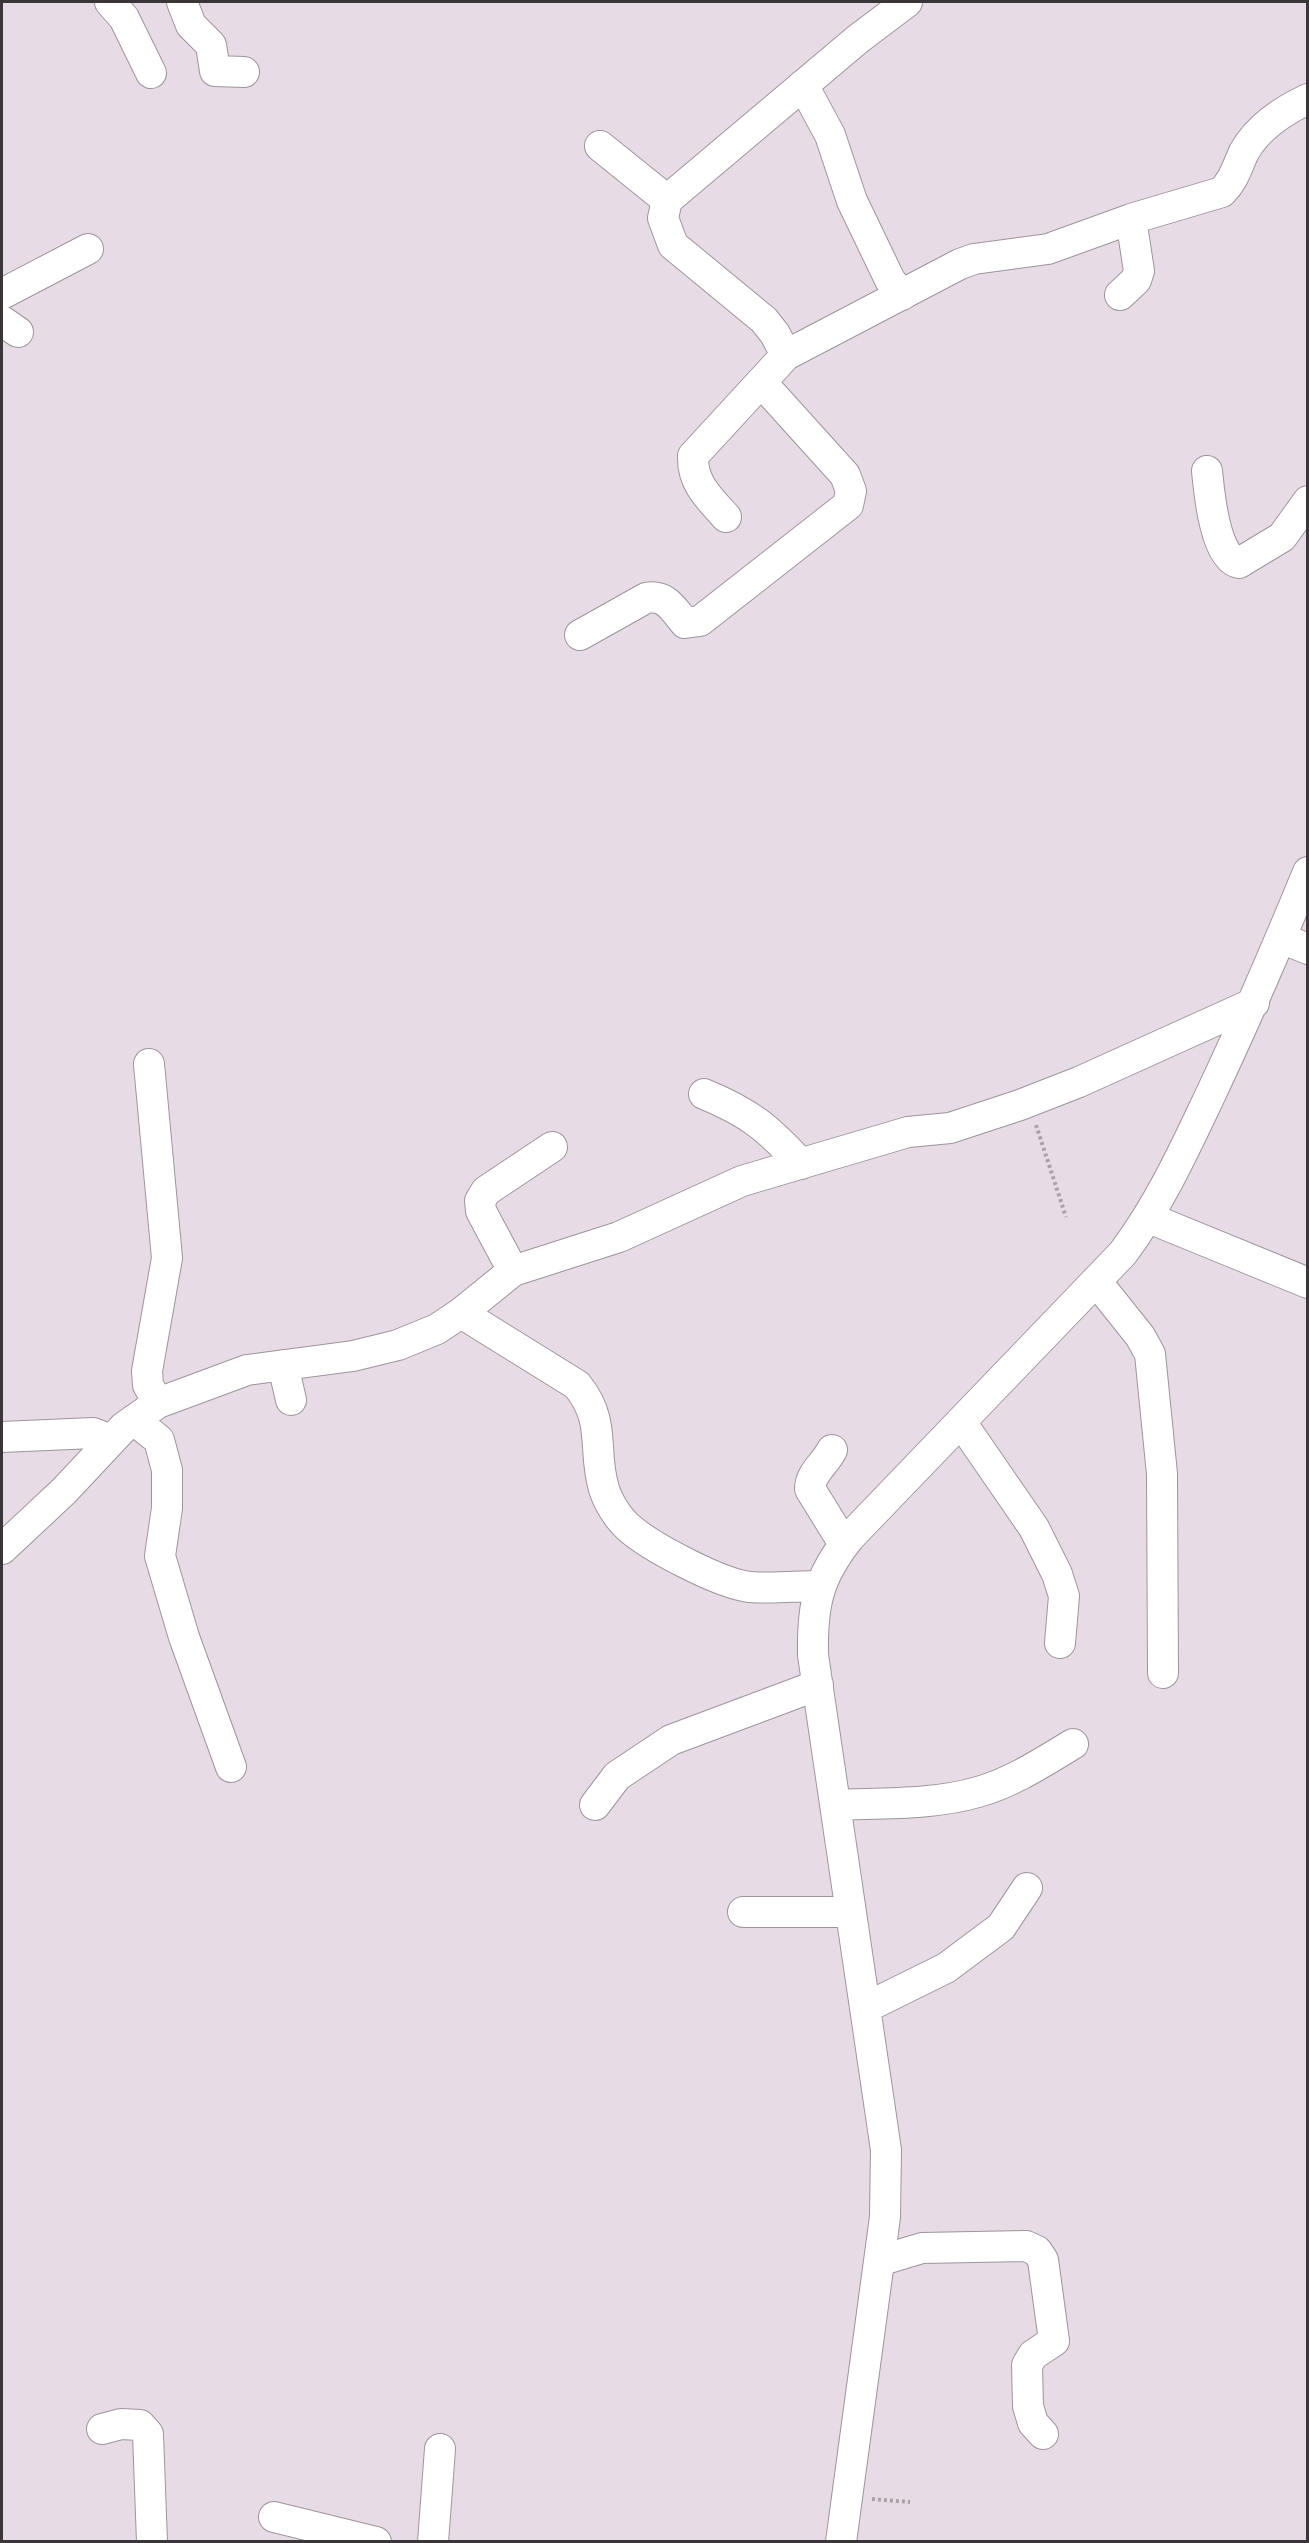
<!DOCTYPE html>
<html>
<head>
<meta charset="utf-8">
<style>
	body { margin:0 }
	#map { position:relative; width:1309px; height:2543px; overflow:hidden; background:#e7dce5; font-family:"Alegreya Sans",sans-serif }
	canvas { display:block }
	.frame { position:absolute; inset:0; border:3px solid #393539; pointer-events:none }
</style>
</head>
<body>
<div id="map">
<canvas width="1309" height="2543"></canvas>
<div class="frame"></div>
</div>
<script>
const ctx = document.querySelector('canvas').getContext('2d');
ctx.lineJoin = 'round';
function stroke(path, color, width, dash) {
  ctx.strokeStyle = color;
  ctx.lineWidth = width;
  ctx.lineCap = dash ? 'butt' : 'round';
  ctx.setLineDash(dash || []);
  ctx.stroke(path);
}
const minor = new Path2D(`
	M 110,2 L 124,18 L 151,73
	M 182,2 L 191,25 L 211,45 L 215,71 L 244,72
	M 803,85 L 830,135 L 852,201 L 890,280 L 902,295
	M 600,146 L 667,200
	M 2,294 L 88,249
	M 1120,295 L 1136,280 L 1139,271 L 1131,219
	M 2,321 L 18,332
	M 786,355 L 775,334 L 764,320 L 673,245 L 663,218 L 667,200 L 858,39 L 907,2
	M 1207,471 C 1209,491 1215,559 1239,563 L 1282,537 L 1308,501
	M 726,517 C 709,498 692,483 693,456 L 786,355 L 960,264 L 974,259 L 1048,249 L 1131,219 L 1222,192 C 1234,180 1237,167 1244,152 C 1257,128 1284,110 1308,99
	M 580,635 L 646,598 C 666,594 673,609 685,623 L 700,621 L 848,505 L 851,491 L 845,475 L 761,382
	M 1281,938 L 1308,949
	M 149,1064 L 167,1258 L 147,1371 L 148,1385 L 158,1403
	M 704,1094 C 750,1113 768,1128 801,1164
	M 1149,1218 L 1308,1283
	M 513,1271 L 481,1211 L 480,1201 L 486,1191 L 552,1147
	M 1096,1281 L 1140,1336 L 1150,1354 L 1162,1474 L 1163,1673
	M 461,1313 L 577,1385 C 607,1422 592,1449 604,1489 C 608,1502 618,1518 628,1527 C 650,1547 721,1584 750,1587 C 773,1589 797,1586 819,1586
	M 283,1365 L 291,1400
	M 134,1420 L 159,1440 L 167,1470 L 167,1508 L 160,1556 L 184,1637 L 231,1767
	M 961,1422 L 1034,1528 L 1057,1574 L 1064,1596 L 1060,1643
	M 2,1437 L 93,1433 L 111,1440
	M 832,1450 C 825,1464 810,1473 810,1489 L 844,1544
	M 2,1549 L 64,1491 L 124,1427 L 158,1403 L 247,1370 L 353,1356 L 398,1345 L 437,1329 L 461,1313 L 513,1271 L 619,1237 L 742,1181 L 908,1132 L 950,1128 L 1020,1105 L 1079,1082 L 1254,1003
	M 595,1805 L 617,1776 L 671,1740 L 818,1685
	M 835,1805 C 883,1803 933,1805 978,1792 C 1013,1782 1043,1762 1073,1744
	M 743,1912 L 851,1912
	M 865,2008 L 946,1968 L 1001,1927 L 1027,1888
	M 879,2261 L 922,2248 L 1026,2246 L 1037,2251 L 1043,2260 L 1054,2341 L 1033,2355 L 1027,2365 L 1028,2406 L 1033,2423 L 1043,2434
	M 102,2429 L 121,2424 L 140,2425 L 148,2434 L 152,2542
	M 274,2517 L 376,2542
	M 433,2542 L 440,2449
	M 841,2542 L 885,2217 L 886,2150 L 813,1655 C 812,1604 818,1577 850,1537 L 1123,1253 C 1158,1206 1182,1155 1207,1102 C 1243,1026 1276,950 1308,872`);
stroke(minor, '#9e949c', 32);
stroke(new Path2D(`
	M 1036,1125 L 1066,1217
	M 872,2499 L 910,2502`), '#aaa2a9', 4, [3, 3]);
stroke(minor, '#fff', 30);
</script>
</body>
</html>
